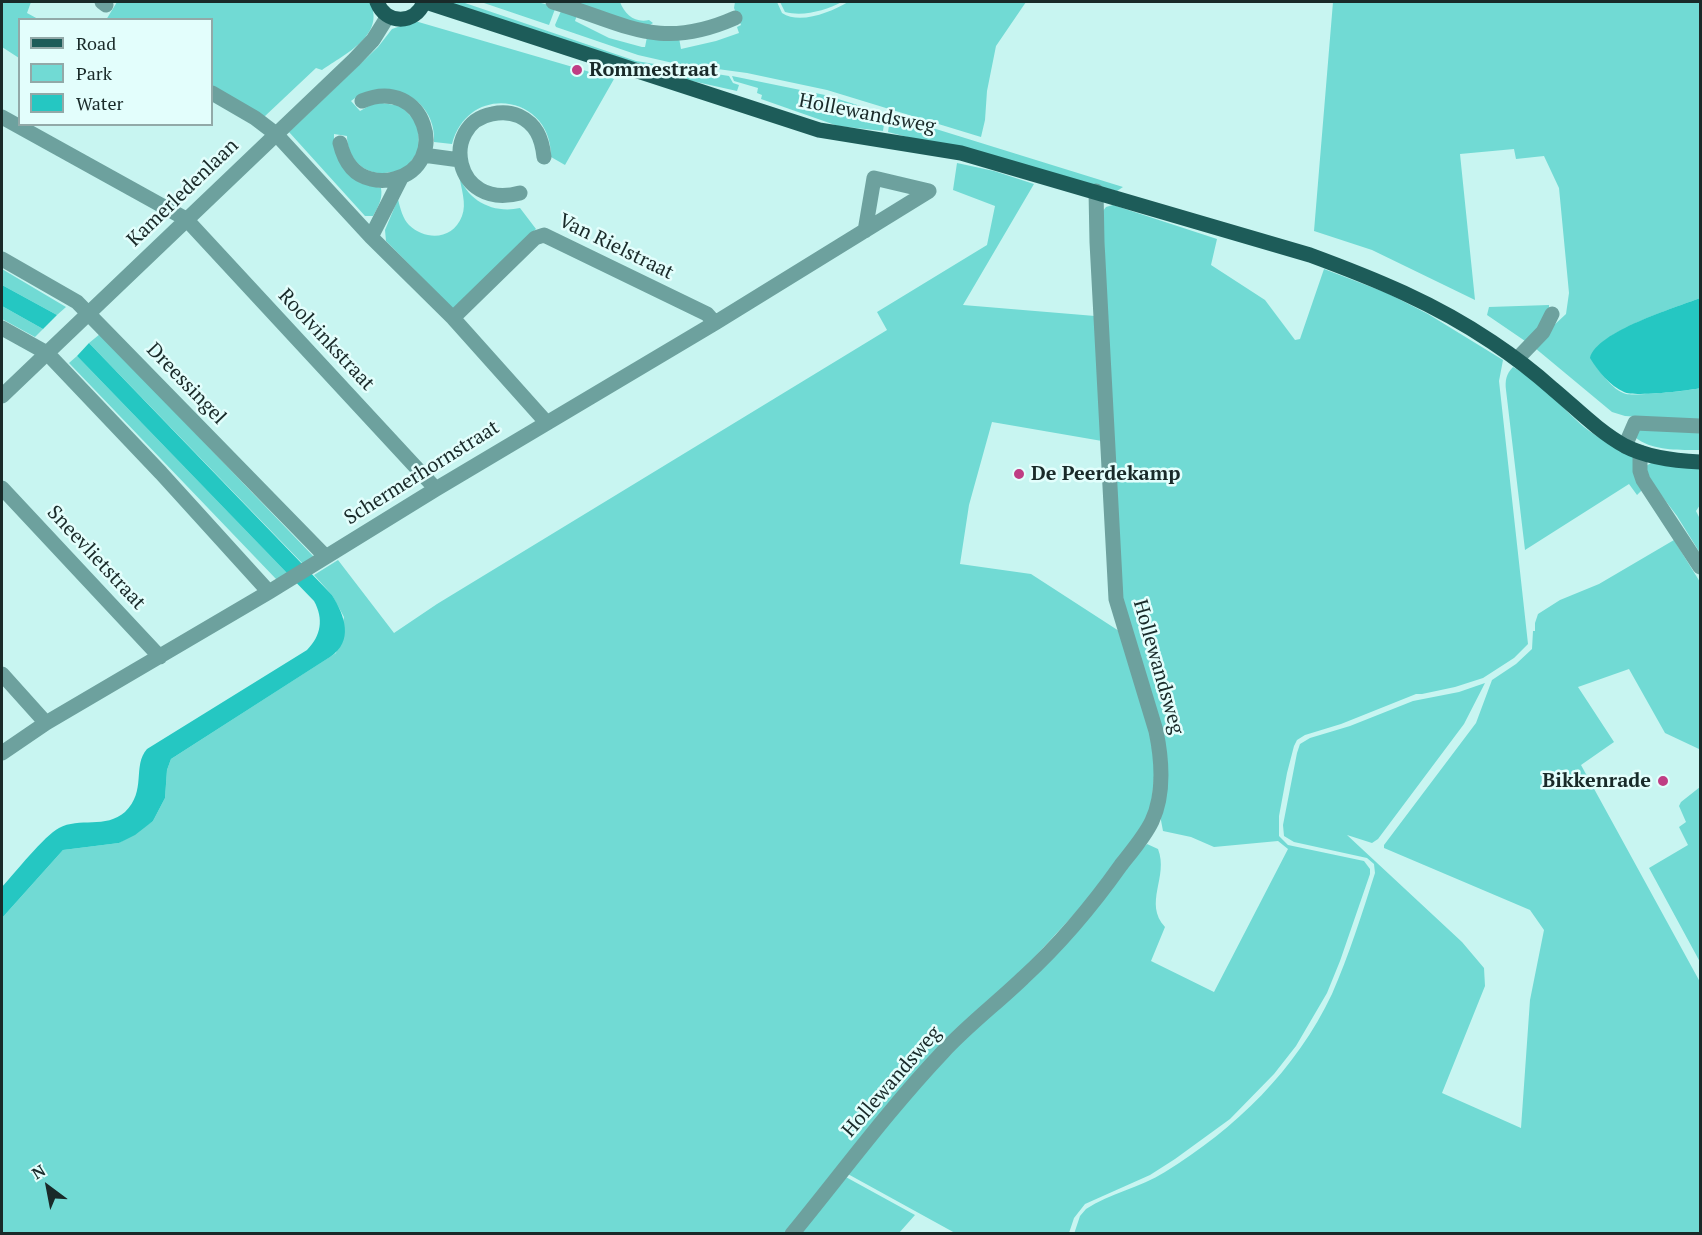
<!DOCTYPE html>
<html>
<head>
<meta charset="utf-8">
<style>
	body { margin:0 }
	#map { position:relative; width:1702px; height:1235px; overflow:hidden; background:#c8f5f1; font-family:"PT Serif",serif }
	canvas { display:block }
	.frame { position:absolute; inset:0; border:3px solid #192a29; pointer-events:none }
	.legend { position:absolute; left:18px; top:18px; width:195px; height:108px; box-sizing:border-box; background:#e3fefc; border:2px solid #92a9a8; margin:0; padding:8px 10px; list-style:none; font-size:18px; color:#192a29 }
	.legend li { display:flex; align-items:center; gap:12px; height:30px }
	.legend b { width:30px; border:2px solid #92a9a8 }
	.north { position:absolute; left:18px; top:1157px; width:60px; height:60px; -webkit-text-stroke:4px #e3fefc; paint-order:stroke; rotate:328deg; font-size:16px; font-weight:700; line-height:24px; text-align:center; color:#192a29 }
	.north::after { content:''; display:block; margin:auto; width:21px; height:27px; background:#192a29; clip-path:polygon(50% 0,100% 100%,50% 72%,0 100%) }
</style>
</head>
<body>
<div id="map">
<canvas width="1702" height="1235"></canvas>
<div class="frame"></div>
<ul class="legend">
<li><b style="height:8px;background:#1d5c59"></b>Road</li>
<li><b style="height:16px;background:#71dad4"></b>Park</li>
<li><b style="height:16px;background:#25c7c2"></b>Water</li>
</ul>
<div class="north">N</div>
</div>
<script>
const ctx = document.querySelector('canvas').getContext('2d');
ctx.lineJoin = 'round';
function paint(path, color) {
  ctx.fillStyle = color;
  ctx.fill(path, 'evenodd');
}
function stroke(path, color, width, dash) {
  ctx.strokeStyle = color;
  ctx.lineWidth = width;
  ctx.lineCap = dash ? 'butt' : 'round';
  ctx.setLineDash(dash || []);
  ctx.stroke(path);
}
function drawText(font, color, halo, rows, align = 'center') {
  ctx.font = font + ' "PT Serif",serif';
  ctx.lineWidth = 5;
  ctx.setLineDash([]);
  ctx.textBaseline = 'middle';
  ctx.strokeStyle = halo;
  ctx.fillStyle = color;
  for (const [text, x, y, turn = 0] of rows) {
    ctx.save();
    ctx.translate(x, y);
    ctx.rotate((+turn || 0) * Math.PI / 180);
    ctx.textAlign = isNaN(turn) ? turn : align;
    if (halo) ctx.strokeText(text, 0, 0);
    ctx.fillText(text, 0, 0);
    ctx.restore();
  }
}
paint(new Path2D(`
	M 2,2 L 31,2 L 27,13 L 38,19 L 20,20 L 19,58 L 2,47 Z
	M 117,2 L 370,2 C 386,35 345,54 322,70 L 316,68 L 264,117 L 212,87 L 212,20 L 106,20 Z
	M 450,2 L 462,2 L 636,61 L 729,76 L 733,83 L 739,85 L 737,91 L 674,77 L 449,4 Z
	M 481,2 L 537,2 L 553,6 L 555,9 L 549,25 Z
	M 567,2 L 620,2 C 625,15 635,23 649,20 L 653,23 L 647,27 Z
	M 735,2 L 777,2 L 782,13 C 800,25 831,12 848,2 L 1026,2 L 996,46 L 987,91 L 985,120 L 981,137 L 827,90 L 747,73 L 673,63 L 638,55 L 556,27 L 555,25 L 561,11 L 578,12 L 575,21 L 609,38 L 642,47 L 645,47 L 647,37 L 679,38 L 681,49 L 716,41 L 739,33 L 737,27 L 741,25 L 734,8 Z
	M 780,2 L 842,2 C 826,10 804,17 785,12 Z
	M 1333,2 L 1700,2 L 1700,298 C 1675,308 1598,331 1591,358 C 1598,370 1612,390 1626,394 C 1636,396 1689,391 1700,388 L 1700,421 L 1625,416 L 1612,412 L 1535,348 L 1552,327 L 1566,314 L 1569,293 L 1559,188 L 1544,156 L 1516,159 L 1514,149 L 1460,154 L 1475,300 L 1372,250 L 1314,231 Z
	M 415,21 L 614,79 L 565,165 L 551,157 C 552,94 468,82 452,144 L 434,142 C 437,97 385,74 351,101 L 360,111 L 376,102 L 401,106 L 418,124 L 419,150 C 415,155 410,164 404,169 C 401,171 395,172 391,172 C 367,178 347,160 347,136 L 334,134 L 334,140 L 360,183 L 381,188 C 383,199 378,207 373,216 L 365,216 L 289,132 L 378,47 L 392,29 Z
	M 732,76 L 825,95 L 883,113 L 885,117 L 883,131 L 838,126 L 761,99 L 762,95 L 757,93 L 758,88 L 734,81 Z
	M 894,116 L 1123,187 L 1117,191 L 888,132 L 890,119 Z
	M 957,163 L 994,171 L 1034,184 L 963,305 L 1095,316 L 1102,441 L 992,422 L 969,505 L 960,564 L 1031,574 L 1119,631 L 1149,729 L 1155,767 L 1151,809 L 1141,830 L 1090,897 L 1007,987 L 788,1233 L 2,1234 L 2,918 L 63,850 L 119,843 L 153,821 L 165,798 L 167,770 L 171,759 L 336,653 L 344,617 L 332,595 L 314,575 L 338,560 L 394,633 L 437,604 L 887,330 L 877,312 L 987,245 L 995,206 L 953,190 Z
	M 459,175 C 467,201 494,214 520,208 L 536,229 L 455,311 L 386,241 L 385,230 L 398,199 C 400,208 403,219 409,225 C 426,241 453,240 462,216 C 467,204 461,188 459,175 Z
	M 1113,205 L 1217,239 L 1211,265 L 1265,300 L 1295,340 L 1300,339 L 1324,269 L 1387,293 L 1428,314 L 1503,360 L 1499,381 L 1528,644 L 1514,658 L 1483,678 L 1455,687 L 1422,694 L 1416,694 L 1341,724 L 1305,735 L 1297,740 L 1294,746 L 1287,773 L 1279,816 L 1279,836 L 1288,845 L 1364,861 L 1370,869 L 1370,874 L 1340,961 L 1327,993 L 1296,1046 L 1274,1074 L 1230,1119 L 1175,1159 L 1150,1175 L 1085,1204 L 1074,1218 L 1069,1233 L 955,1233 L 846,1173 L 942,1056 L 1147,844 L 1158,849 C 1169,877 1143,903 1165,927 L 1151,961 L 1214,992 L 1288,849 L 1278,841 L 1214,847 L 1191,837 L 1163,831 L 1160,815 L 1164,793 L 1119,586 L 1111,452 L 1103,211 L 1106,207 Z
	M 2,269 L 66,307 L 57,315 L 2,285 Z
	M 1549,305 L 1549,314 L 1528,343 L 1487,315 L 1489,307 Z
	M 2,306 L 43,329 L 35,337 L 2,319 Z
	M 100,334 L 314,557 L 303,564 L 89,343 Z
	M 77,356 L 287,573 L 277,580 L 69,363 Z
	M 1513,367 C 1540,381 1561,407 1584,427 C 1599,439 1615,447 1632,455 L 1643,489 L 1637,495 L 1629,484 L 1525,550 L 1506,390 C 1505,381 1506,374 1513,367 Z
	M 1641,429 L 1700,432 L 1700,450 C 1680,450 1653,451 1636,438 L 1637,432 Z
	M 1651,463 L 1700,469 L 1700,505 L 1696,511 L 1700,519 L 1700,553 L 1677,516 L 1649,479 L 1646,466 Z
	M 1674,540 L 1700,582 L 1700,747 L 1699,749 L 1665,733 L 1629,669 L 1578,687 L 1614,742 L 1581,765 L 1700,982 L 1700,1233 L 1074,1234 L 1080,1216 L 1086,1209 C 1110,1193 1140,1188 1165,1172 C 1235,1129 1296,1070 1332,994 C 1349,955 1362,914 1375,873 L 1374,864 L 1367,858 L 1294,842 L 1284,836 L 1283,825 L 1297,753 L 1300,744 L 1310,738 L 1350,726 L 1413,701 L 1459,692 L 1485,683 L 1464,724 L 1378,839 L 1372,843 L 1347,835 L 1462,942 L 1484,968 L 1485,986 L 1442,1093 L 1521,1128 L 1530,1000 L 1544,930 L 1530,910 L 1384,848 L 1384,845 L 1476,723 L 1492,680 L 1516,664 L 1532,649 L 1533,631 L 1535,631 L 1535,623 L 1538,614 L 1560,600 L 1599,584 Z
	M 1700,787 L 1700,962 L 1649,868 L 1688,845 L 1679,827 L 1686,822 L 1679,806 L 1681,802 Z
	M 844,1176 L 915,1215 L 899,1233 L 796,1234 Z`), '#71dad4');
paint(new Path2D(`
	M 2,285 L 57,315 L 43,329 L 2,306 Z
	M 1700,298 L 1700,388 C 1688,391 1634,397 1624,392 C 1610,386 1598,371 1590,358 C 1597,331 1675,308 1700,298 Z
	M 89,343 L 332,595 C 345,616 354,641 330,657 L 171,759 L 167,770 L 165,798 L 153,821 L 135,835 L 119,843 L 63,850 L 2,918 L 2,887 C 14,874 45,835 59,828 C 79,817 106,829 125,812 C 147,791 132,766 147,749 L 307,650 C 321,636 324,619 314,601 L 77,356 Z`), '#25c7c2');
stroke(new Path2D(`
	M 102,2 L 106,5
	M 553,2 C 625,23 658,52 735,18
	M 212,93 L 255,118 L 276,134 L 371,237 L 453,318 L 546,422
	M 2,117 L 186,219 L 436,489
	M 340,143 C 344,160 353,175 371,179 C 378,181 386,181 394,179 C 452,165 425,74 362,101
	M 423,155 L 460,160
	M 520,193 C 453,211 440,124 492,114 C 501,112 510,112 519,116 C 536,124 542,138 544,157
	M 371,237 L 401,178
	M 2,259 L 77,302 L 326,557
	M 453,318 L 535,238 L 544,235 L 707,314 L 715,323
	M 2,328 L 47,353 L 161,473 L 269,592
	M 1517,359 L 1543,332 L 1552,314
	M 2,396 L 354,60 L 373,40 L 388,16
	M 1625,446 L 1635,423 L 1700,426
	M 1640,452 L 1640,471 L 1643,480 L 1700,567
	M 2,488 L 160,657
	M 2,674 L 46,723
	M 2,753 L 46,723 L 269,592 L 436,489 L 715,323 L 929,191 L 874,178 L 865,231
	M 792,1234 C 842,1173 889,1109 943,1052 C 968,1025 997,1003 1023,978 C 1060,944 1092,906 1121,865 C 1132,851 1145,836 1152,821 C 1165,793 1162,760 1156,731 L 1116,599 L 1097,242 L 1096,191`), '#6da19e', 15);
stroke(new Path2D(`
	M 377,2 C 386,25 415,25 424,2
	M 426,2 L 819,130 L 961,153 L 1310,255 C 1375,279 1434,303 1492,342 C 1513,356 1534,372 1553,389 C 1577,409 1598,431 1625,446 C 1646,457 1677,461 1700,462`), '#1d5c59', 15);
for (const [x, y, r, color] of [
	[577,70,6,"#bf3d84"],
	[1019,474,6,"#bf3d84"],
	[1663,781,6,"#bf3d84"]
]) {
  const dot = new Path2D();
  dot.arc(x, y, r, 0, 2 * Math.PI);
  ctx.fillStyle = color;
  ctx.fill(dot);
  stroke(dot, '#e3fefc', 2);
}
drawText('bold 20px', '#192a29', '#e3fefc', [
	["Rommestraat",589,70],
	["De Peerdekamp",1031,474],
	["Bikkenrade",1651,781,"right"]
], 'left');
drawText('20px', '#192a29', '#e3fefc', [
	["Hollewandsweg",867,114,11],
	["Kamerledenlaan",183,193,-44],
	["Van Rielstraat",616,247,26],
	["Roolvinkstraat",326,340,47],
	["Dreessingel",186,384,46],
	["Schermerhornstraat",422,473,-32],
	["Sneevlietstraat",96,558,47],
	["Hollewandsweg",1158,667,74],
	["Hollewandsweg",892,1082,-49]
]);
</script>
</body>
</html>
